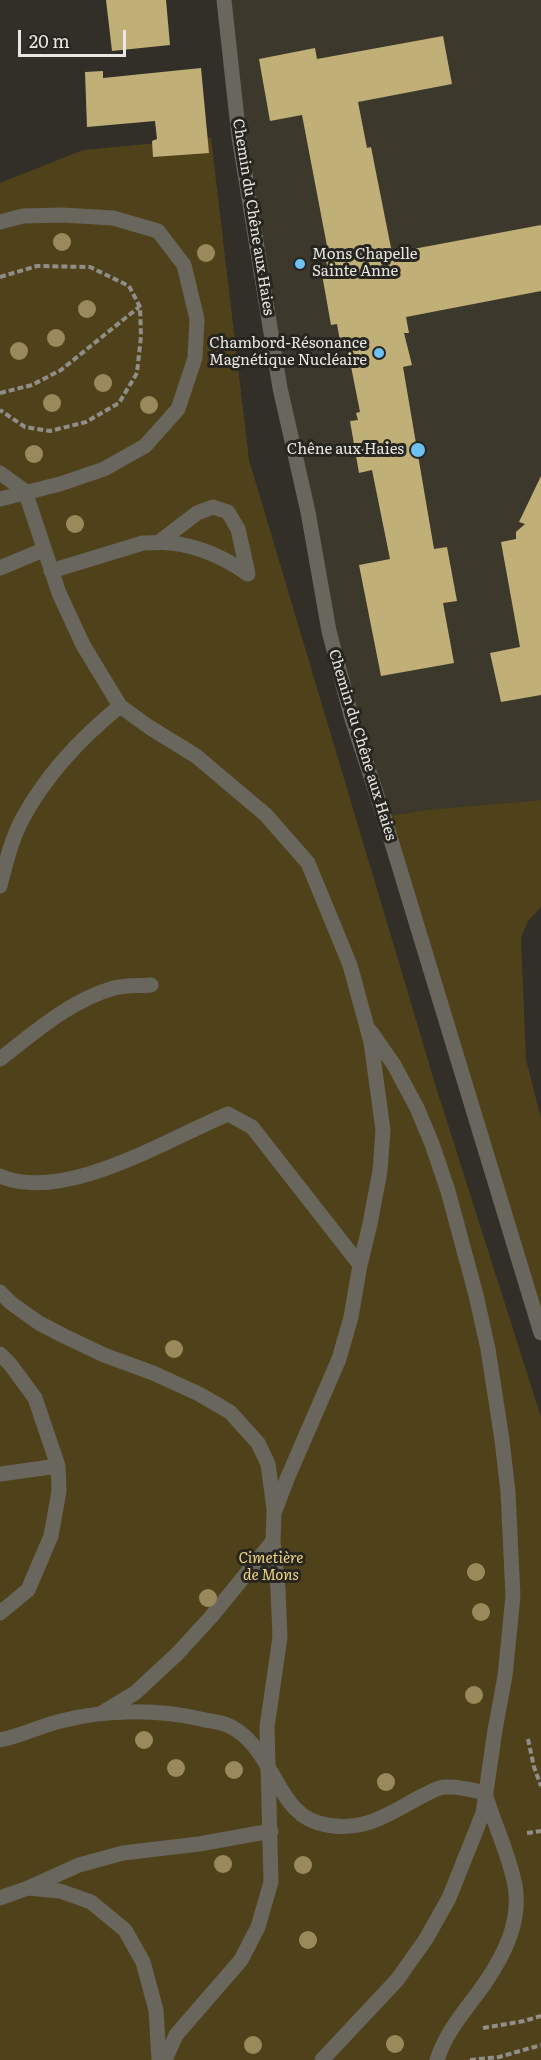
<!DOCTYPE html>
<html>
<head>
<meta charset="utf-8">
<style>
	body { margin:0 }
	#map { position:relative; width:541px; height:2060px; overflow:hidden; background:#312f28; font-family:Literata,serif }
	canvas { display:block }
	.scale { position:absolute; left:18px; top:30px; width:108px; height:27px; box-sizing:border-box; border:3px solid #e8e7e3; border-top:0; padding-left:8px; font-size:18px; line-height:21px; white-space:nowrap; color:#e8e7e3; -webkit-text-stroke:4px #27251f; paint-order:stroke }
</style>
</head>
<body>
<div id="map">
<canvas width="541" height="2060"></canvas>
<div class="scale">20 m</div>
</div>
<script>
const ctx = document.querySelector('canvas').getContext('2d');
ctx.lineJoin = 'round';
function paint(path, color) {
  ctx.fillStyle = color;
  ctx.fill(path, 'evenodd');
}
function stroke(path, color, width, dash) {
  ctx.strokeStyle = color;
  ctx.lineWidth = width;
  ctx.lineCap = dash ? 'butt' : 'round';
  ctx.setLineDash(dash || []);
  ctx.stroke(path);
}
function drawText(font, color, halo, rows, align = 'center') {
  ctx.font = font + ' Literata,serif';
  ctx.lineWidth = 6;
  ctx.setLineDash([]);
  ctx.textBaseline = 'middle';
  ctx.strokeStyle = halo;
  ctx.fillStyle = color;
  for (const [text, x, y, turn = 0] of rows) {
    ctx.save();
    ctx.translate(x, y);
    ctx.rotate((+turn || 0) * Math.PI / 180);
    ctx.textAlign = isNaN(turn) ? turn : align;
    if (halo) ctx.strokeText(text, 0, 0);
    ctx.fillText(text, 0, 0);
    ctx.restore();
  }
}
paint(new Path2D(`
	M 224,0 L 541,0 L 541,800 L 426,810 L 384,817 L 352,719 L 308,512 Z`), '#3c392c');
paint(new Path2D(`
	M 211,138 L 249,460 L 436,1087 L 541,1417 L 541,2060 L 0,2060 L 0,183 L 83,150 Z
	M 541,800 L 541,907 L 528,921 L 521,938 L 526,1060 L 541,1118 L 541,1333 L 384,817 L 426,810 Z`), '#4f421b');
paint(new Path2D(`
	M 106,0 L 166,0 L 170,45 L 112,51 Z
	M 443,36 L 452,84 L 358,102 L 367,148 L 371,147 L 392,253 L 541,225 L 541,291 L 406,317 L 409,333 L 404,333 L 412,365 L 403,367 L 434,549 L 447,547 L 457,601 L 443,603 L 454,663 L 381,676 L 359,565 L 390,559 L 372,470 L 359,473 L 350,421 L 358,420 L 356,413 L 360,412 L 348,351 L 347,345 L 341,347 L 337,324 L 331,325 L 323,280 L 321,273 L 328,271 L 324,249 L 327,249 L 327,246 L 302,115 L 270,121 L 259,59 L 315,48 L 317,59 Z
	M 201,68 L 209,153 L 153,157 L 152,141 L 157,139 L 155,121 L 87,127 L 85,72 L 103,71 L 103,78 Z
	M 541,476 L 541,695 L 501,702 L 490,653 L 520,647 L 501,542 L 516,539 L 516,532 L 525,524 L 519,522 Z`), '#c1af78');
stroke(new Path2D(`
	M 0,277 L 37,266 L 90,267 L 129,286 L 140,307 L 141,336 L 137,373 L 119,403 L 86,422 L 50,431 L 25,427 L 0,410
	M 0,393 L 32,385 L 61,370 L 139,307
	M 528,1739 L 534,1767 L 541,1786
	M 527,1833 L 541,1831
	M 483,2028 L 524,2021 L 541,2016
	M 470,2060 L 499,2057 L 541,2045`), '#908e89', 4, [6, 3]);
stroke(new Path2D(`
	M 224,0 L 239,137 L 280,388 L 308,512 L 329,631 L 352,719 L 384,817 L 541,1333
	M 0,222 L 23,216 L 62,215 L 113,218 L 158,231 L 184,265 L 197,319 L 195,358 L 178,409 L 145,446 L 104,469 L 60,484 L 0,499
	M 0,473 L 25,491 L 59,593 L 83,645 L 120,706 L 149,727 L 196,756 L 266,815 L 308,863 L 350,965 L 371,1042 L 383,1130 L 380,1171 L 370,1224 L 360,1265 L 351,1317 L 339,1359 L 287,1479 L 274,1513 L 273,1541 L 278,1589 L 280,1637 L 267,1727 L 271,1882 L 258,1927 L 241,1960 L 176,2035 L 165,2060
	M 0,568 L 43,550
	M 51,571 L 143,543 C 152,543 162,542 171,543 C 199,546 225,558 248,574 L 238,529 L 228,512 L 213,507 L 197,513 L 158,543
	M 0,886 C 6,862 12,837 24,816 C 48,772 82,737 120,706
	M 0,1059 C 35,1032 71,1000 114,988 C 125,985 139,986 151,985
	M 0,1176 C 64,1204 168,1139 228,1114 L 252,1127 L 360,1265
	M 0,1292 L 11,1303 L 39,1323 L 64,1336 L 104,1355 L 153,1373 L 199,1394 L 230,1412 L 258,1443 L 268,1464 L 274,1509
	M 0,1354 L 10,1364 L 35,1398 L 58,1466 L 59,1491 L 51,1536 L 28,1590 L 0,1613
	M 0,1474 L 58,1466
	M 102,1713 L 135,1693 L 177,1654 L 211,1617 L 273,1541
	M 0,1740 C 21,1736 40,1726 61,1721 C 107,1709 159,1709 205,1720 C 212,1721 221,1722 227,1725 C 245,1732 259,1751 268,1767 C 283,1791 293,1820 327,1825 C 367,1832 391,1812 424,1795 C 431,1792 438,1787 445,1787 C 459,1786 473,1790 485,1793 C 494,1824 509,1854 515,1885 C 521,1921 505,1954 485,1983 C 467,2009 447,2029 437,2060
	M 30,1887 L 79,1865 L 123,1853 L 199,1844 L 271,1831
	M 0,1898 L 28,1888 L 60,1891 L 91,1902 L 125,1930 L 143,1962 L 156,2010 L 159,2060
	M 322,2060 L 397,1980 L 426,1939 L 449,1898 L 483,1813 L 495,1730 L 505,1676 L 513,1596 L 508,1492 L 502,1440 L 488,1349 L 476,1295 L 448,1191 L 432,1144 L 417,1108 L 394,1065 L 371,1032`), '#69665e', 15);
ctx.fillStyle = '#9a8a5b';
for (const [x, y] of [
	[62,242],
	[206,253],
	[87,309],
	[56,338],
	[19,351],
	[103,383],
	[52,403],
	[149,405],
	[34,454],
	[75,524],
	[174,1349],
	[476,1572],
	[208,1598],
	[481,1612],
	[474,1695],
	[144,1740],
	[176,1768],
	[234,1770],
	[386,1782],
	[223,1864],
	[303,1865],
	[308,1940],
	[395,2044],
	[253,2045]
]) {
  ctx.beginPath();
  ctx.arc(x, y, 9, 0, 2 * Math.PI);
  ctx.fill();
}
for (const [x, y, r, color] of [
	[300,264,6,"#6dc2f3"],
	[379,353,6,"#6dc2f3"],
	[418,450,8,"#6dc2f3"]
]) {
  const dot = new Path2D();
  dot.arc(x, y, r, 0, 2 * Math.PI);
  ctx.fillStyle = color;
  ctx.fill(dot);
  stroke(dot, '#27251f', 2);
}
drawText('15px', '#e8e7e3', '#27251f', [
	["Chemin du Chêne aux Haies",253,217,81],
	["Chemin du Chêne aux Haies",362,745,73]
]);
drawText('15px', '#e8e7e3', '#27251f', [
	["Mons Chapelle",312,255,"left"],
	["Sainte Anne",312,272,"left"],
	["Chambord-Résonance",367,344],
	["Magnétique Nucléaire",367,361],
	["Chêne aux Haies",404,450]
], 'right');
drawText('italic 15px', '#f0d584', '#27251f', [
	["Cimetière",271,1559],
	["de Mons",271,1576]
]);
</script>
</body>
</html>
